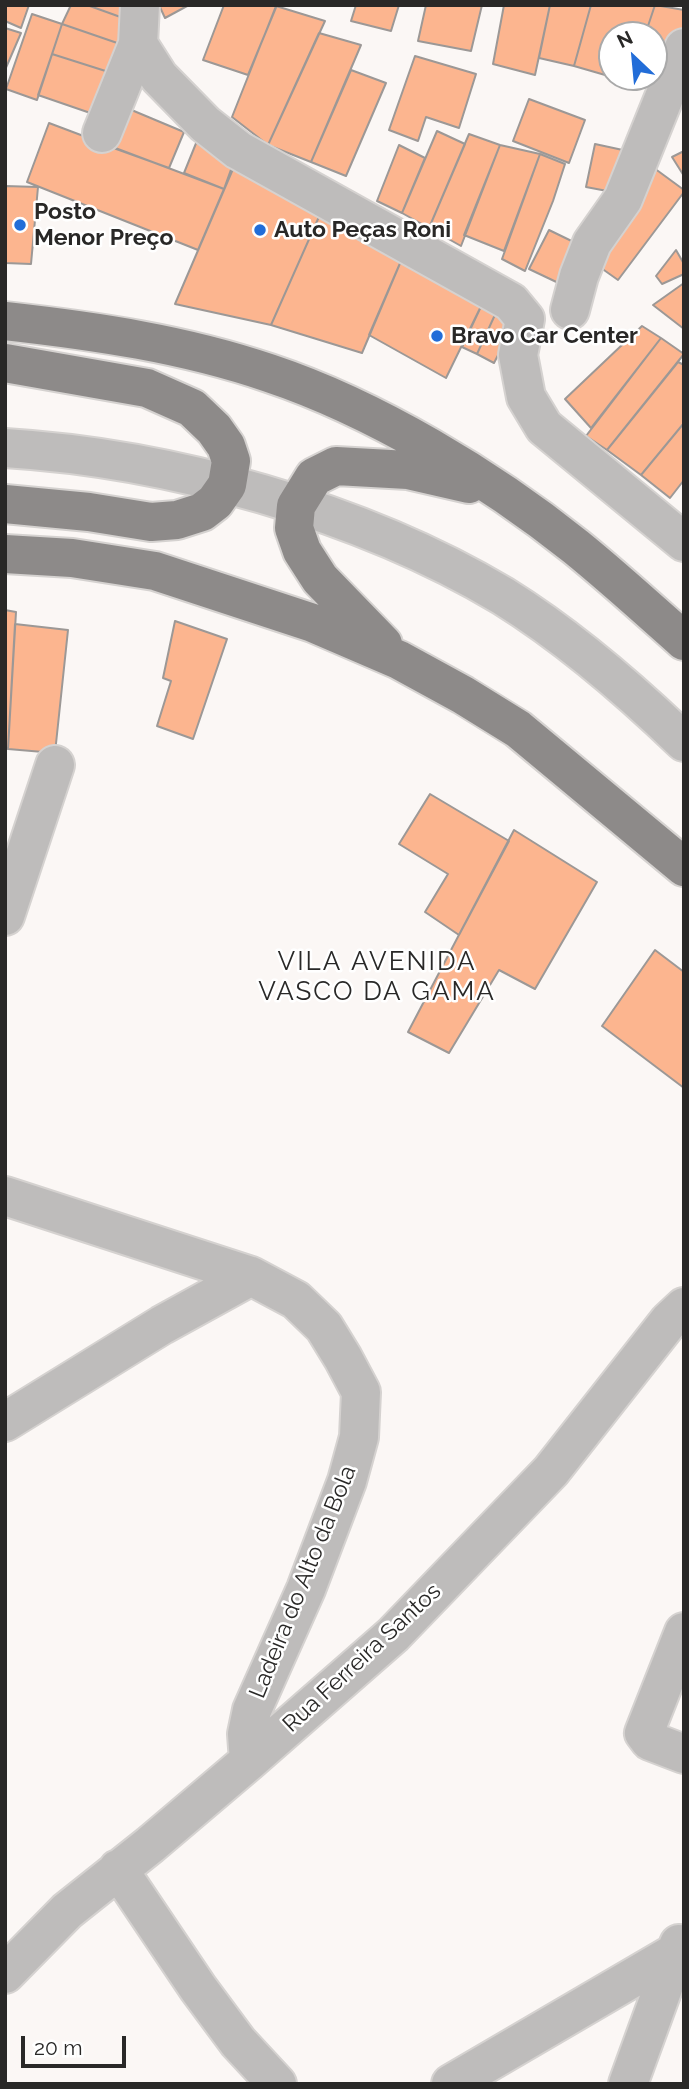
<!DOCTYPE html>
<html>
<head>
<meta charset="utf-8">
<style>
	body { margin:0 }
	#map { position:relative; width:689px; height:2089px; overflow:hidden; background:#fbf7f5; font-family:Raleway,sans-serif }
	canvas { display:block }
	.frame { position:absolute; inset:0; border:7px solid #292827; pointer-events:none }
	.north { position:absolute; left:598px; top:21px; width:70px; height:70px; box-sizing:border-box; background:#fff; border:2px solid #a9a9a9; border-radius:50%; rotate:334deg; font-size:19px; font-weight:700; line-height:28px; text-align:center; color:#292827 }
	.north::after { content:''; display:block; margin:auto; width:24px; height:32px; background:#226dd8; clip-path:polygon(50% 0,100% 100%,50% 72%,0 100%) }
	.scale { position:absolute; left:21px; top:2036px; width:105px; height:32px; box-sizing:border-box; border:4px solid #292827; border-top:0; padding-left:9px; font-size:21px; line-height:24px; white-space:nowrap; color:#292827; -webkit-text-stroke:5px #fff; paint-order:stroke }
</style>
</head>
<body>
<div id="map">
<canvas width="689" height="2089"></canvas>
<div class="frame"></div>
<div class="north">N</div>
<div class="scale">20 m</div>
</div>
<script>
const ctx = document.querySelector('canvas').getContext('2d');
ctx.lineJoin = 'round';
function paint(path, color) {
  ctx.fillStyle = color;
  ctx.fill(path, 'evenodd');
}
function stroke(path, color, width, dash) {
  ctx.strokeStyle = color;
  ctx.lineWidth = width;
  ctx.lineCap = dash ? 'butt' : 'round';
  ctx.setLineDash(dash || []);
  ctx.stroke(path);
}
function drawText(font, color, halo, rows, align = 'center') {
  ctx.font = font + ' Raleway,sans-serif';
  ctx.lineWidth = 5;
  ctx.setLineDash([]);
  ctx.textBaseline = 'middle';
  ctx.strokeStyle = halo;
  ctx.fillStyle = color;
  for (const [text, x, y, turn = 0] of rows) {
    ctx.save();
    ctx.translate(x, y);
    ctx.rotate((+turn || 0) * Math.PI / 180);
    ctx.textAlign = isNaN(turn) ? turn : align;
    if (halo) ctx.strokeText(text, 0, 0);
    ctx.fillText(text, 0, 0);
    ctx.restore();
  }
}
const building = new Path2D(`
	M 5,5 L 29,5 L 21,28 L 5,21 Z
	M 71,5 L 87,5 L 126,19 L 126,46 L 62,24 Z
	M 87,5 L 128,5 L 126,19 Z
	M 159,5 L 189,5 L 165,18 Z
	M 224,5 L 277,5 L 248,75 L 203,60 Z
	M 356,5 L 399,5 L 391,31 L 351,21 Z
	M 426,5 L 482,5 L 471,51 L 418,41 Z
	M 504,5 L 550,5 L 535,75 L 493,64 Z
	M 550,5 L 591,5 L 574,66 L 539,58 Z
	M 591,5 L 655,5 L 645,35 L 612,35 L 612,77 L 574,66 Z
	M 655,5 L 684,10 L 684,35 L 661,92 L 629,82 L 631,77 L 654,77 L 654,35 L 645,35 Z
	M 276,6 L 325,21 L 268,145 L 232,117 Z
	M 32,14 L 62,24 L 37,100 L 6,89 Z
	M 62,24 L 126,46 L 115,74 L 52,54 Z
	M 5,28 L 21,33 L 5,70 Z
	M 319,33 L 361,45 L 311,162 L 268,145 Z
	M 52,54 L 115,74 L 99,116 L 38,95 Z
	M 415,56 L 476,74 L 459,128 L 426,117 L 418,141 L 389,130 Z
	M 351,70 L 386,83 L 346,176 L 311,162 Z
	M 529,99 L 585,120 L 569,163 L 513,141 Z
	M 122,106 L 184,132 L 169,168 L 108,146 Z
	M 49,123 L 224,189 L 198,250 L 27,182 Z
	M 201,131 L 238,150 L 224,189 L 184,173 Z
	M 437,131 L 465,144 L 429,228 L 402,213 Z
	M 469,134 L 500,145 L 461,246 L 429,228 Z
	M 595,144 L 632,152 L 623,194 L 586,187 Z
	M 399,145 L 425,158 L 402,213 L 377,201 Z
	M 500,145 L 540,154 L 504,251 L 464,235 Z
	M 684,151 L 684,176 L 672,157 Z
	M 540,154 L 565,164 L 553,201 L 525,271 L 502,259 Z
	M 236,162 L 322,210 L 271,325 L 175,304 Z
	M 654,168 L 684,190 L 684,192 L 618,280 L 587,258 Z
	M 5,186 L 38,187 L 31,264 L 5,263 Z
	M 322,210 L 404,254 L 362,353 L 271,325 Z
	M 549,230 L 588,249 L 569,288 L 529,269 Z
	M 676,250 L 684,264 L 684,274 L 662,284 L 656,276 Z
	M 404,254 L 485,298 L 446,378 L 369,335 Z
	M 684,283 L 684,329 L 653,305 Z
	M 485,298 L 499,306 L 477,354 L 462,347 Z
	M 499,306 L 518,316 L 494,363 L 477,354 Z
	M 642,326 L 661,338 L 591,428 L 565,399 Z
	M 661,338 L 684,354 L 607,450 L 586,436 Z
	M 678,362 L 684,365 L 684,423 L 641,475 L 607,450 Z
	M 684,423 L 684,480 L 670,498 L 641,475 Z
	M 5,610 L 16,612 L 8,749 L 5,748 Z
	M 175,621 L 227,639 L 193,739 L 157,726 L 171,681 L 163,678 Z
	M 15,624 L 68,630 L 55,753 L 8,749 Z
	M 430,794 L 509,841 L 459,935 L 425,912 L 448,874 L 399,844 Z
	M 514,830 L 597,882 L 535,989 L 499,970 L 449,1053 L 408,1032 Z
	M 655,950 L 684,972 L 684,1088 L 602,1026 Z`);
paint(building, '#fcb58f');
stroke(building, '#9c9896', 2);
const minor = new Path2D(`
	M 140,5 L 138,44 L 159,77 L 205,124 L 238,150 L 511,302 L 525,319 L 518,355 L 526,397 L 544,427 L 684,542
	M 102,133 L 138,44
	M 570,310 L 579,276 L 592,243 L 623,199 L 684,48
	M 5,448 C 169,458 361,511 503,596 C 569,637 628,688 684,742
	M 5,916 L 55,765
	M 5,1196 L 251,1276
	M 5,1422 L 162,1325 L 251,1276 L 296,1300 L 324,1327 L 343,1358 L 361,1392 L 359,1437 L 347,1481 L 306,1589 L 252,1710 L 247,1734 L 249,1761
	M 684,1632 L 644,1733 L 650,1741 L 684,1754
	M 118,1869 L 198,1988 L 238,2042 L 277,2084
	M 5,1974 L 67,1911 L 150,1845 L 249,1761 L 393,1635 L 551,1471 L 669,1321 L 684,1307
	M 451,2084 L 675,1953
	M 628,2084 L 679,1944`);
const major = new Path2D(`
	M 5,321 C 95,331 184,344 269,373 C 374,408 490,478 576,547 C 613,577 648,609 684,641
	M 5,363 L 147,388 L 192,408 L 214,429 L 226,446 L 231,461 L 227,485 L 215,502 L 202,512 L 177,520 L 151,522 L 89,512 L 5,504
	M 5,554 L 72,558 L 155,571 L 313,623 L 399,660 L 463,695 L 518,729 L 684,867
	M 383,644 L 320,579 L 302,551 L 294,528 L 296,506 L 314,477 L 336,466 L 408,470 L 469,484`);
stroke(minor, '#d5d2d0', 42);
stroke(major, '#d5d2d0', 42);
stroke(minor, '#bebcbb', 38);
stroke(major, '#8d8a89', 38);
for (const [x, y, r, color] of [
	[20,225,7,"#226dd8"],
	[260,230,7,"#226dd8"],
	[437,336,7,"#226dd8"]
]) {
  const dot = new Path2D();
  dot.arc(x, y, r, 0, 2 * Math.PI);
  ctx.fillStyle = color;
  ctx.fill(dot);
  stroke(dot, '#fff', 2.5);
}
drawText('bold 23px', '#292827', '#fff', [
	["Posto",34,212],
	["Menor Preço",34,238],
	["Auto Peças Roni",274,230],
	["Bravo Car Center",451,336]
], 'left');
drawText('23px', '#292827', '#fff', [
	["Ladeira do Alto da Bola",303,1582,-68],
	["Rua Ferreira Santos",362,1658,-43]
]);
ctx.letterSpacing = '2px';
drawText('26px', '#292827', '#fff', [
	["VILA AVENIDA",377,962],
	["VASCO DA GAMA",377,992]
]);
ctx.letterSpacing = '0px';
</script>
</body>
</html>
